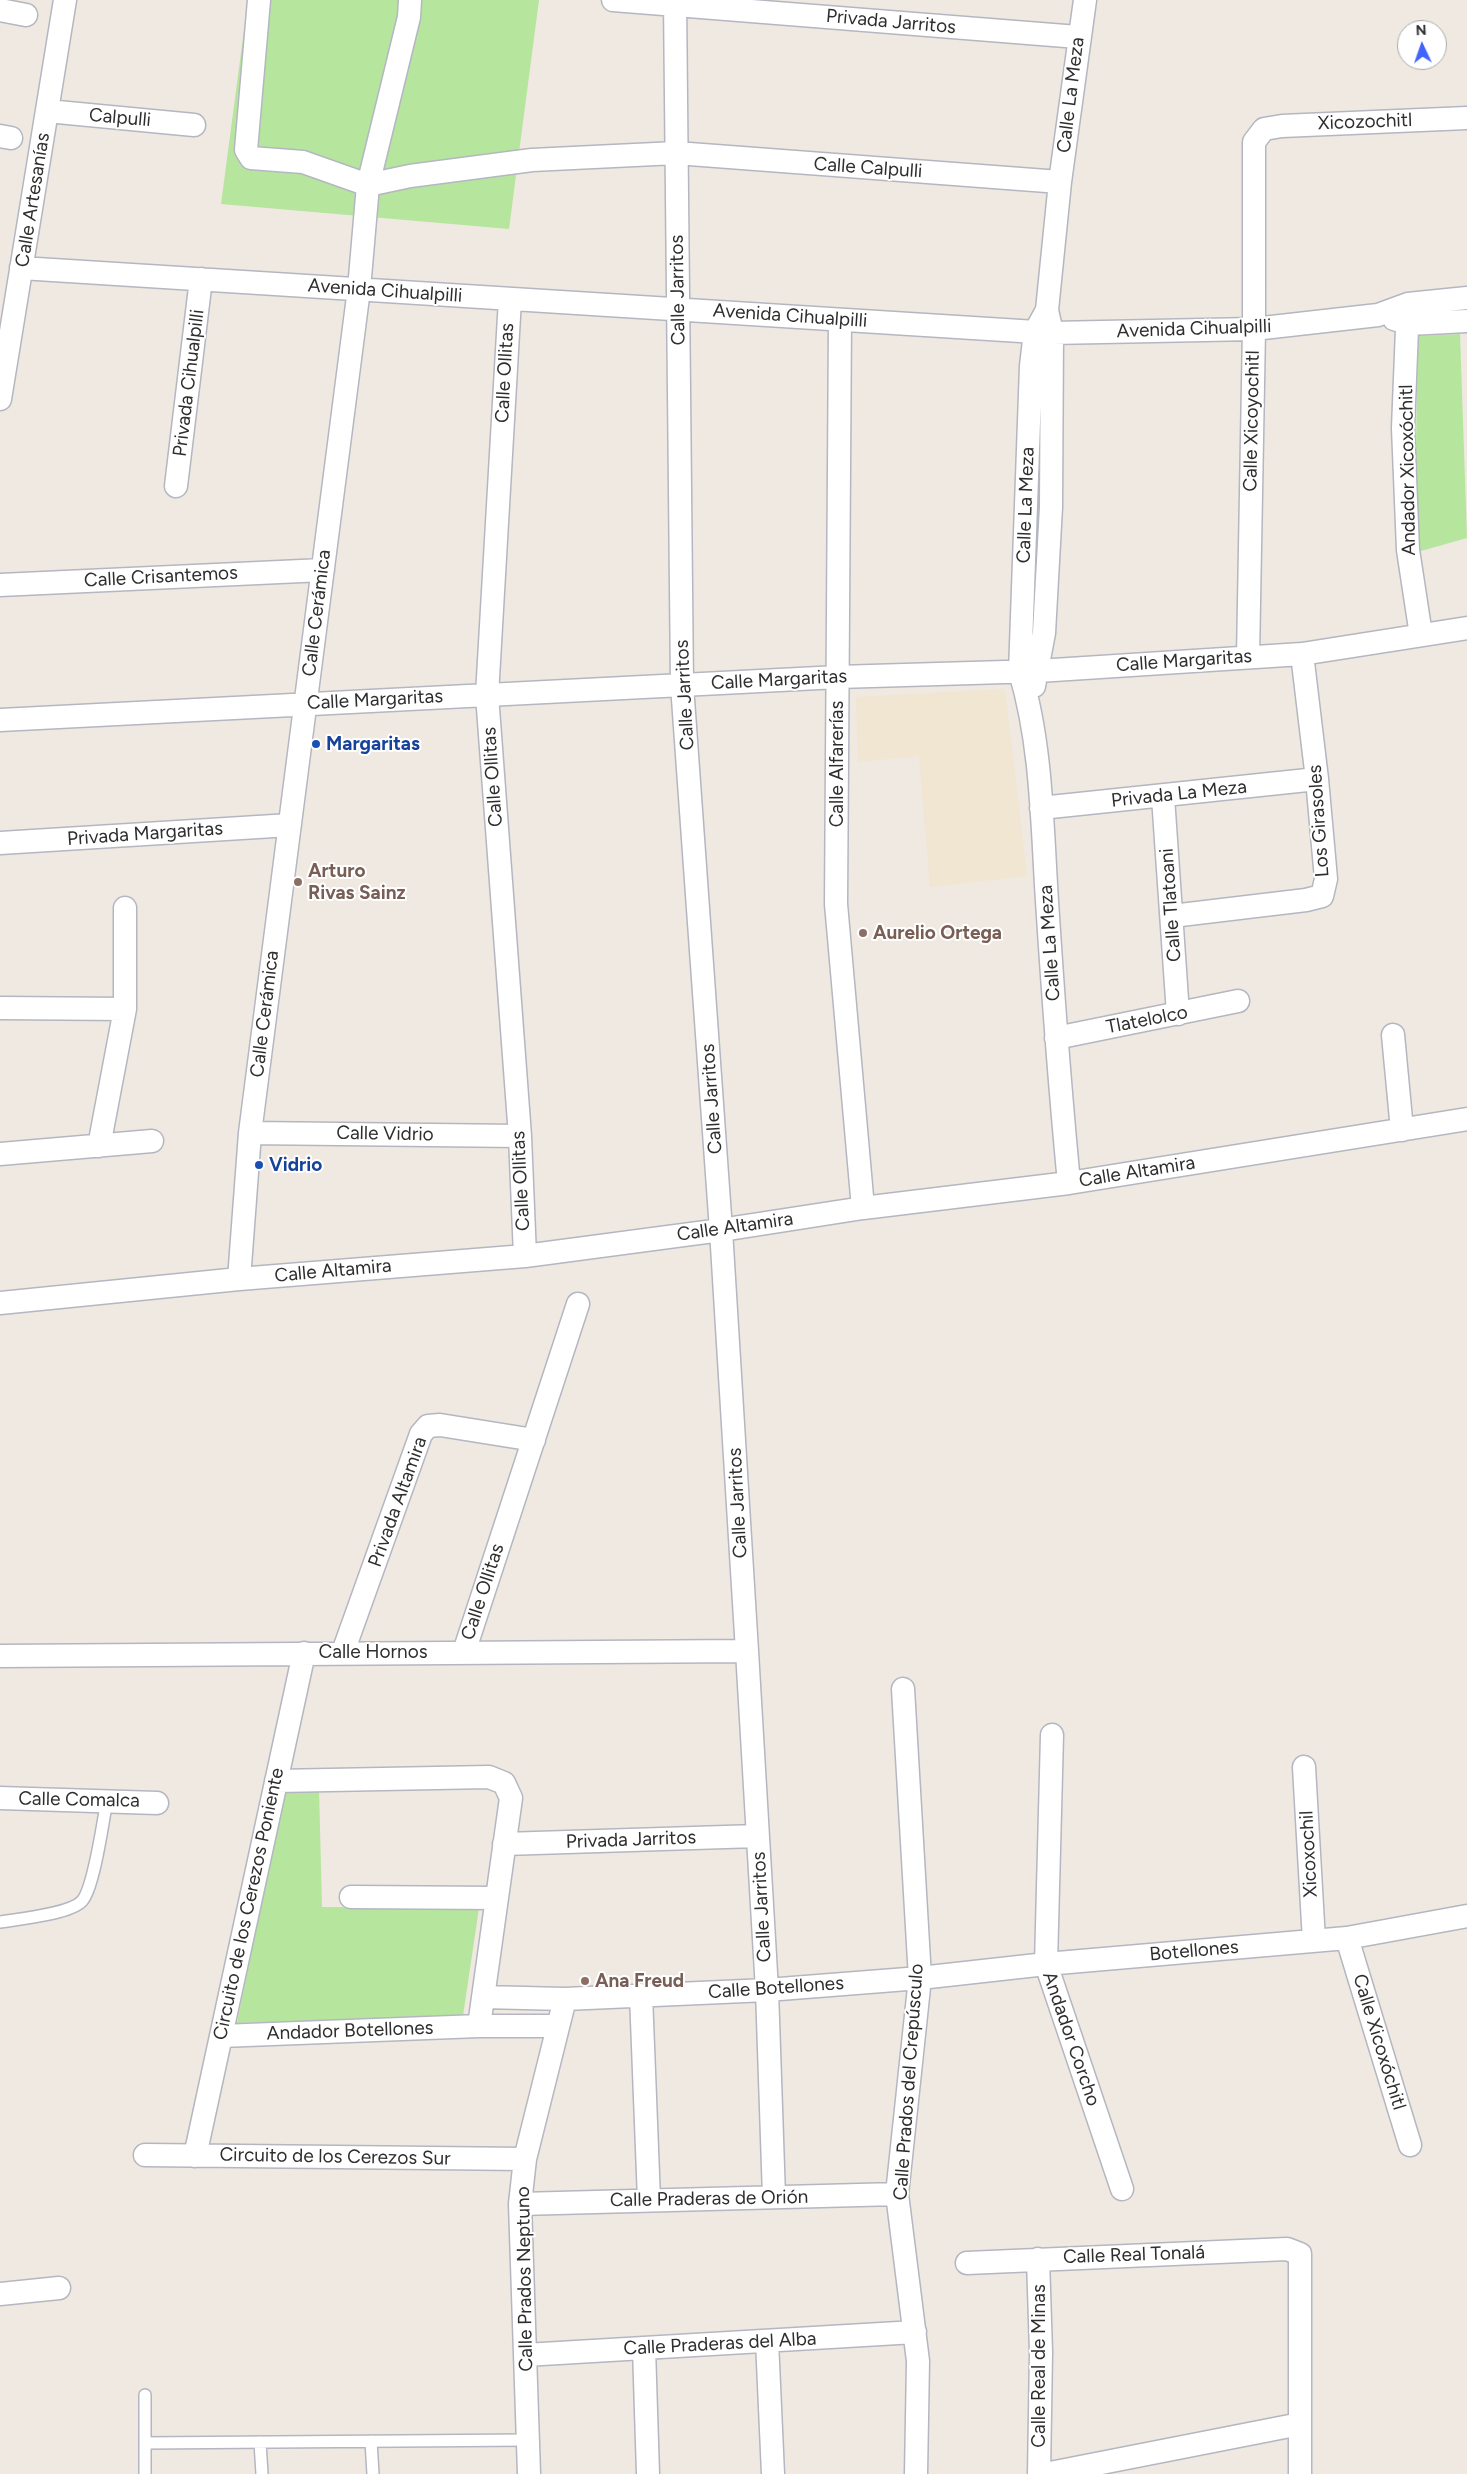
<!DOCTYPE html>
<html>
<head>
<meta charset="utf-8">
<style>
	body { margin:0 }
	#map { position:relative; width:1467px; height:2474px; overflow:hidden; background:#efe9e1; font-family:Figtree,sans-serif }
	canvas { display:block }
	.north { position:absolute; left:1397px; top:20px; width:50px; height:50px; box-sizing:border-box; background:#fff; border:1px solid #ababab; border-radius:50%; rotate:357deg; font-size:14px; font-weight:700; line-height:20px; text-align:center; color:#2e2e2e }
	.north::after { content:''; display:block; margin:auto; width:18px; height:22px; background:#4264fb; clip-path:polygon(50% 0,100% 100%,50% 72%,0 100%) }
</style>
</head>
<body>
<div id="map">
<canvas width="1467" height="2474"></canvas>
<div class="north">N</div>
</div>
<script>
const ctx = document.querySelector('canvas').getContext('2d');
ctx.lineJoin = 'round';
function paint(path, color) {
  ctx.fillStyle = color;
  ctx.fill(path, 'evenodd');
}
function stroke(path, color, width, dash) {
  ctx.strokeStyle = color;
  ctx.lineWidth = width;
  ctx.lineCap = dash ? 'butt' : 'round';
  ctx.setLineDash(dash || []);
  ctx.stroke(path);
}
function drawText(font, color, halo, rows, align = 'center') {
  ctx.font = font + ' Figtree,sans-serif';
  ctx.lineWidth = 4;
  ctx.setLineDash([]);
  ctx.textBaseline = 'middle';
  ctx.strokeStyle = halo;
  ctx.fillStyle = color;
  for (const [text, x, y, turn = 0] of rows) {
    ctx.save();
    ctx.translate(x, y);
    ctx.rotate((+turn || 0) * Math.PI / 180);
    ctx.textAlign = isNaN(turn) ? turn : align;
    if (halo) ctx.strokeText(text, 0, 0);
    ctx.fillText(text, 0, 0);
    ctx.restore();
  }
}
paint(new Path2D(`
	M 1005,689 L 1027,876 L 930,887 L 919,756 L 858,762 L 856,697 Z`), '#f0e6d1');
paint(new Path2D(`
	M 248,0 L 539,0 L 509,229 L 221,204 Z
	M 1460,334 L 1467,538 L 1414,553 L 1418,336 Z
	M 319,1788 L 322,1907 L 479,1908 L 463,2016 L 237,2023 L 284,1791 Z`), '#b6e59e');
const service = new Path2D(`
	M 0,1922 C 19,1919 70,1914 82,1901 C 94,1888 103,1821 107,1800
	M 145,2395 L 145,2443
	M 371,2441 L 373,2474
	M 260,2442 L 262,2474
	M 145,2474 L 145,2443 L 528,2440`);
const minor = new Path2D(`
	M 259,0 L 246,150 L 251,158 L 303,162 L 368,185 L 410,176 L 532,160 L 676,153 L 1060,182
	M 613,0 L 1078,37
	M 675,0 L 682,685 L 721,1230 L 747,1651 L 767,1990 L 774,2197
	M 0,10 L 26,15
	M 47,111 L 194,125
	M 0,136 L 11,138
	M 21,268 L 1052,333 L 1254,329 L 1378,315 L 1408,304 L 1467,298
	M 510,299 L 487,695 L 520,1136 L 525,1256
	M 1408,304 L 1403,428 L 1408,550 L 1421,635
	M 1047,310 L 1035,332 L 1031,366 L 1020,672 C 1042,745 1042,825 1047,901 C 1053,995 1060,1089 1069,1183
	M 1394,319 L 1409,324 L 1467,321
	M 840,320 L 836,904 L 863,1208
	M 0,399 L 65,0
	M 176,486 L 201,279
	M 0,585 L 323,570
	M 1248,657 L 1254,329 L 1254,142 L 1264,129 L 1282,126 L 1467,118
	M 1034,686 L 1044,633 L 1051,507 L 1052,333 L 1047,310 L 1060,182 L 1085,0
	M 0,720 L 838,677 L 1038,671 L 1302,654 L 1467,628
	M 1163,797 L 1178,1014
	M 1041,808 L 1317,779
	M 0,843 L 290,825
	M 1172,916 L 1306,900 L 1322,896 L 1326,879 L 1317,779 L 1302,654
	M 0,1008 L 125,1009
	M 1393,1035 L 1402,1130
	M 1056,1038 L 1238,1001
	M 250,1133 L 520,1136
	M 99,1146 L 125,1009 L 125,908
	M 0,1154 L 152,1141
	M 239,1279 L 250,1133 L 359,289 L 368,185 L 409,17 L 410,0
	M 0,1303 L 239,1279 L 525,1256 L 721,1230 L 863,1208 L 1069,1183 L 1467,1119
	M 343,1652 L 421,1434 L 428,1426 L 440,1425 L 534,1440
	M 464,1652 L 578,1304
	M 0,1656 L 747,1651
	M 903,1689 L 920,1978 L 897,2194 L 918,2361 L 916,2474
	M 1052,1735 L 1046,1964 L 1122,2189
	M 1304,1767 L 1314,1941
	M 276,1781 L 489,1777 L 504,1783 L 511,1798 L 479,2026
	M 0,1798 L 157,1803
	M 504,1844 L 757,1836
	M 351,1897 L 497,1898
	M 1347,1938 L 1410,2145
	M 641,1995 L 649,2200
	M 483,1997 L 565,1999 L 767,1990 L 920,1978 L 1046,1964 L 1347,1938 L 1467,1916
	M 221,2036 L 479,2026 L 558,2026
	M 145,2155 L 525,2159
	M 195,2156 L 304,1653
	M 520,2204 L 897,2194
	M 1038,2259 L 1041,2352 L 1039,2474
	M 967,2263 L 1287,2249 L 1300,2254 L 1300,2474
	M 0,2294 L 59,2288
	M 767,2341 L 773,2474
	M 644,2348 L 648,2474
	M 525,2355 L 915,2332
	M 529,2474 L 520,2204 L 525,2159 L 565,1999
	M 1045,2474 L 1300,2424`);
stroke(service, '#b4b7c1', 14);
stroke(minor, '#b4b7c1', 25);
stroke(service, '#fff', 11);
stroke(minor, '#fff', 22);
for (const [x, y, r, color] of [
	[316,744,5,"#1a4fb4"],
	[298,882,5,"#8d6e63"],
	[863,933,5,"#8d6e63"],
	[259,1165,5,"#1a4fb4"],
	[585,1981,5,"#8d6e63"]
]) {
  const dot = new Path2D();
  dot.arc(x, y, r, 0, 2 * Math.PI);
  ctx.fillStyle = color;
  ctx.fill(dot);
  stroke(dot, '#fff', 2);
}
drawText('19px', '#2e2e2e', '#fff', [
	["Privada Jarritos",891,22,5],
	["Calle La Meza",1071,95,-83],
	["Calpulli",120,118,5],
	["Xicozochitl",1365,122,-2],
	["Calle Calpulli",868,168,4],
	["Calle Artesanías",33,200,-81],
	["Calle Jarritos",678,290,-91],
	["Avenida Cihualpilli",385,291,4],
	["Avenida Cihualpilli",790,316,4],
	["Avenida Cihualpilli",1194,329,-2],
	["Calle Ollitas",505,373,-87],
	["Privada Cihualpilli",189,383,-83],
	["Calle Xicoyochitl",1252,421,-89],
	["Andador Xicoxóchitl",1408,470,-91],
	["Calle La Meza",1026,505,-88],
	["Calle Crisantemos",161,577,-3],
	["Calle Cerámica",317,613,-83],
	["Calle Margaritas",1184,661,-4],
	["Calle Margaritas",779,680,-3],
	["Calle Jarritos",685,695,-93],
	["Calle Margaritas",375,700,-3],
	["Calle Alfarerías",837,764,-90],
	["Calle Ollitas",493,777,-94],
	["Privada La Meza",1179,794,-6],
	["Los Girasoles",1319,821,-94],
	["Privada Margaritas",145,834,-4],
	["Calle Tlatoani",1171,905,-94],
	["Calle La Meza",1050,943,-94],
	["Calle Cerámica",265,1014,-83],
	["Tlatelolco",1147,1020,-11],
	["Calle Jarritos",712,1099,-94],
	["Calle Vidrio",385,1134,1],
	["Calle Altamira",1137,1172,-9],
	["Calle Ollitas",521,1181,-93],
	["Calle Altamira",735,1227,-8],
	["Calle Altamira",333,1271,-5],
	["Privada Altamira",398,1502,-70],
	["Calle Jarritos",738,1503,-93],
	["Calle Ollitas",483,1592,-72],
	["Calle Hornos",373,1652],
	["Calle Comalca",79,1800,1],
	["Privada Jarritos",631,1840,-2],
	["Xicoxochil",1309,1854,-93],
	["Circuito de los Cerezos Poniente",249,1904,-78],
	["Calle Jarritos",762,1907,-93],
	["Botellones",1194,1951,-5],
	["Calle Botellones",776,1988,-4],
	["Andador Botellones",350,2031,-2],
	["Andador Corcho",1071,2039,71],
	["Calle Xicoxóchitl",1379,2042,73],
	["Calle Prados del Crepúsculo",909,2082,-86],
	["Circuito de los Cerezos Sur",335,2157,1],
	["Calle Praderas de Orión",709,2199,-1],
	["Calle Real Tonalá",1134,2255,-2],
	["Calle Prados Neptuno",525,2279,-91],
	["Calle Praderas del Alba",720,2344,-3],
	["Calle Real de Minas",1039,2366,-90]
]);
drawText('bold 19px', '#164399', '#fff', [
	["Margaritas",326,744],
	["Vidrio",269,1165]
], 'left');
drawText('bold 19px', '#785e54', '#fff', [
	["Arturo",308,871],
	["Rivas Sainz",308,893],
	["Aurelio Ortega",873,933],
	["Ana Freud",595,1981]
], 'left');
</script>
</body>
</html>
